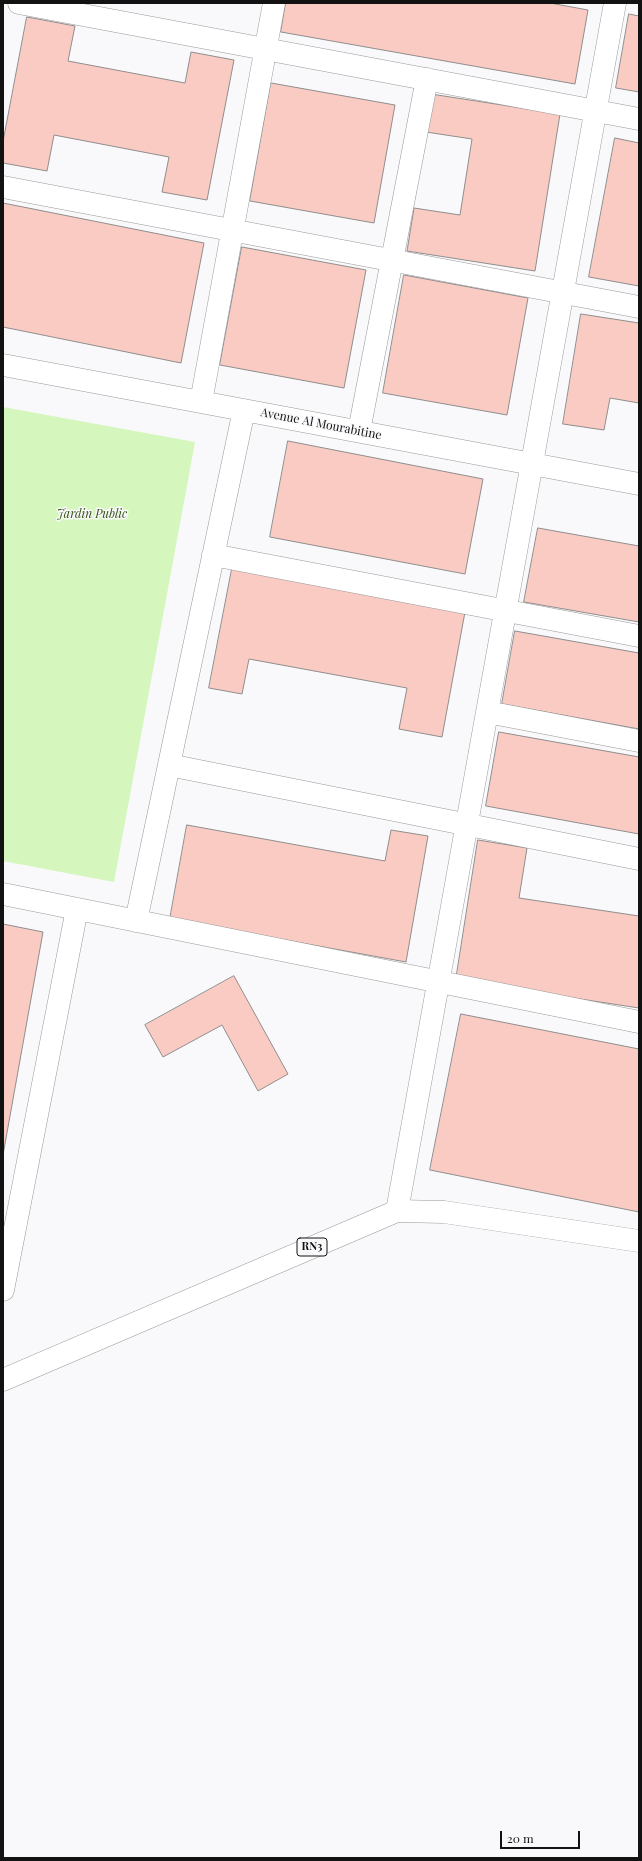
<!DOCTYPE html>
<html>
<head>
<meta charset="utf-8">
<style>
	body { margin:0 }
	#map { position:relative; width:642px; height:1861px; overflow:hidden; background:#f9f9fb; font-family:"Playfair Display",serif }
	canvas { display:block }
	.frame { position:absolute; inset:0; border:4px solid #121212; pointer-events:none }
	.scale { position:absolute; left:500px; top:1831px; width:80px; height:18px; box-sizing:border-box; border:2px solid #121212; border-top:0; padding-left:5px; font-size:12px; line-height:14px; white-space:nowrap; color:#121212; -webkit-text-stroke:3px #f9f9fb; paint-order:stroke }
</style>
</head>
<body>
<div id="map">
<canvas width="642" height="1861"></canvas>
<div class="frame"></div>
<div class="scale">20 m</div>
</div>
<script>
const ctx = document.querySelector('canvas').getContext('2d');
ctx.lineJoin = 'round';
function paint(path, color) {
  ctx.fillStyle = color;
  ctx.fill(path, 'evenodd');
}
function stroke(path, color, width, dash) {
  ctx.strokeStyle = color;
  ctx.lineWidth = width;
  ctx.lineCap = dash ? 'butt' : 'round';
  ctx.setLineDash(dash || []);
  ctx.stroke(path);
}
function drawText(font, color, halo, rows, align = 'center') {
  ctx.font = font + ' "Playfair Display",serif';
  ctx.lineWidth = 3;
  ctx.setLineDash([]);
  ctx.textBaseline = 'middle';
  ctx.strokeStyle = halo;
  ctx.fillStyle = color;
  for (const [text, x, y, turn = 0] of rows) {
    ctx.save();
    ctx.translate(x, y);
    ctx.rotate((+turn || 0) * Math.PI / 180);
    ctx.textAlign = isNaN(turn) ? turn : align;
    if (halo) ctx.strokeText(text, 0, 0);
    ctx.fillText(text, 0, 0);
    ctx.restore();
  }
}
paint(new Path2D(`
	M 3,407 L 195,442 L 114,882 L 3,861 Z`), '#d5f6bc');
const building = new Path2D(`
	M 286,3 L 550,3 L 588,10 L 575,84 L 281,32 Z
	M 629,14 L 639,16 L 639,92 L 616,88 Z
	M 27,17 L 75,26 L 68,61 L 185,83 L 191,52 L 234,60 L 207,200 L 162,192 L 169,157 L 54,135 L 47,171 L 3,163 L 3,142 Z
	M 271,83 L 395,105 L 374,223 L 250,201 Z
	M 431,94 L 560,114 L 535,271 L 407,251 L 414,208 L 460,215 L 472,139 L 426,132 Z
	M 615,138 L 639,143 L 639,286 L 589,277 Z
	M 3,203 L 204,243 L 181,363 L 3,327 Z
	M 242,247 L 366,270 L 344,388 L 220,365 Z
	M 404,275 L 528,298 L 507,415 L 383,393 Z
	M 581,314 L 639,323 L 639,403 L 610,398 L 604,430 L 563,424 Z
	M 288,441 L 483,479 L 465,574 L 270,537 Z
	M 538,528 L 639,546 L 639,622 L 524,602 Z
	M 232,569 L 465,612 L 442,737 L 399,729 L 407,688 L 249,659 L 242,694 L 209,688 Z
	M 515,631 L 639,653 L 639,729 L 502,704 Z
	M 499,732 L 639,757 L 639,834 L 486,806 Z
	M 187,825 L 385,861 L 391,830 L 428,836 L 406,962 L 170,919 Z
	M 478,840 L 527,848 L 519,898 L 639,916 L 639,1008 L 456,980 Z
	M 3,924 L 43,932 L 3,1155 Z
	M 234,976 L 288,1074 L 258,1091 L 222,1025 L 163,1057 L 145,1025 Z
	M 461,1014 L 639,1049 L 639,1212 L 430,1170 Z`);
paint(building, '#facbc3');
stroke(building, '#8f8d8d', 1);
const minor = new Path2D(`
	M 19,3 L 639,119
	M 3,187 L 639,307
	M 3,365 L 639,484
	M 201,402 L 274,3
	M 359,431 L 427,79
	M 213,555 L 639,636
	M 487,712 L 639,741
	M 169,765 L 639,859
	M 3,894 L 639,1022
	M 136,921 L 244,410
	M 397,1211 L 615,3
	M 3,1290 L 77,909`);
const primary = new Path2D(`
	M 3,1380 L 397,1211 L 444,1212 L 639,1241`);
stroke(minor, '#9a9a9b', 23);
stroke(primary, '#9a9a9b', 23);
stroke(minor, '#fff', 22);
stroke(primary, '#fff', 22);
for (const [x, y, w] of [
	[312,1247,30]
]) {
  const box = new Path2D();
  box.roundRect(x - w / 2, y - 9, w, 18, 3);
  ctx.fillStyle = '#f9f9fb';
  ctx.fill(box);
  stroke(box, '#121212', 1);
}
drawText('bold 11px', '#121212', null, [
	["RN3",312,1247]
]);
drawText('12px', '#121212', '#f9f9fb', [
	["Avenue Al Mourabitine",321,424,11]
]);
drawText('italic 12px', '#325110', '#f9f9fb', [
	["Jardin Public",92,514]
]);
</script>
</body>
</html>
